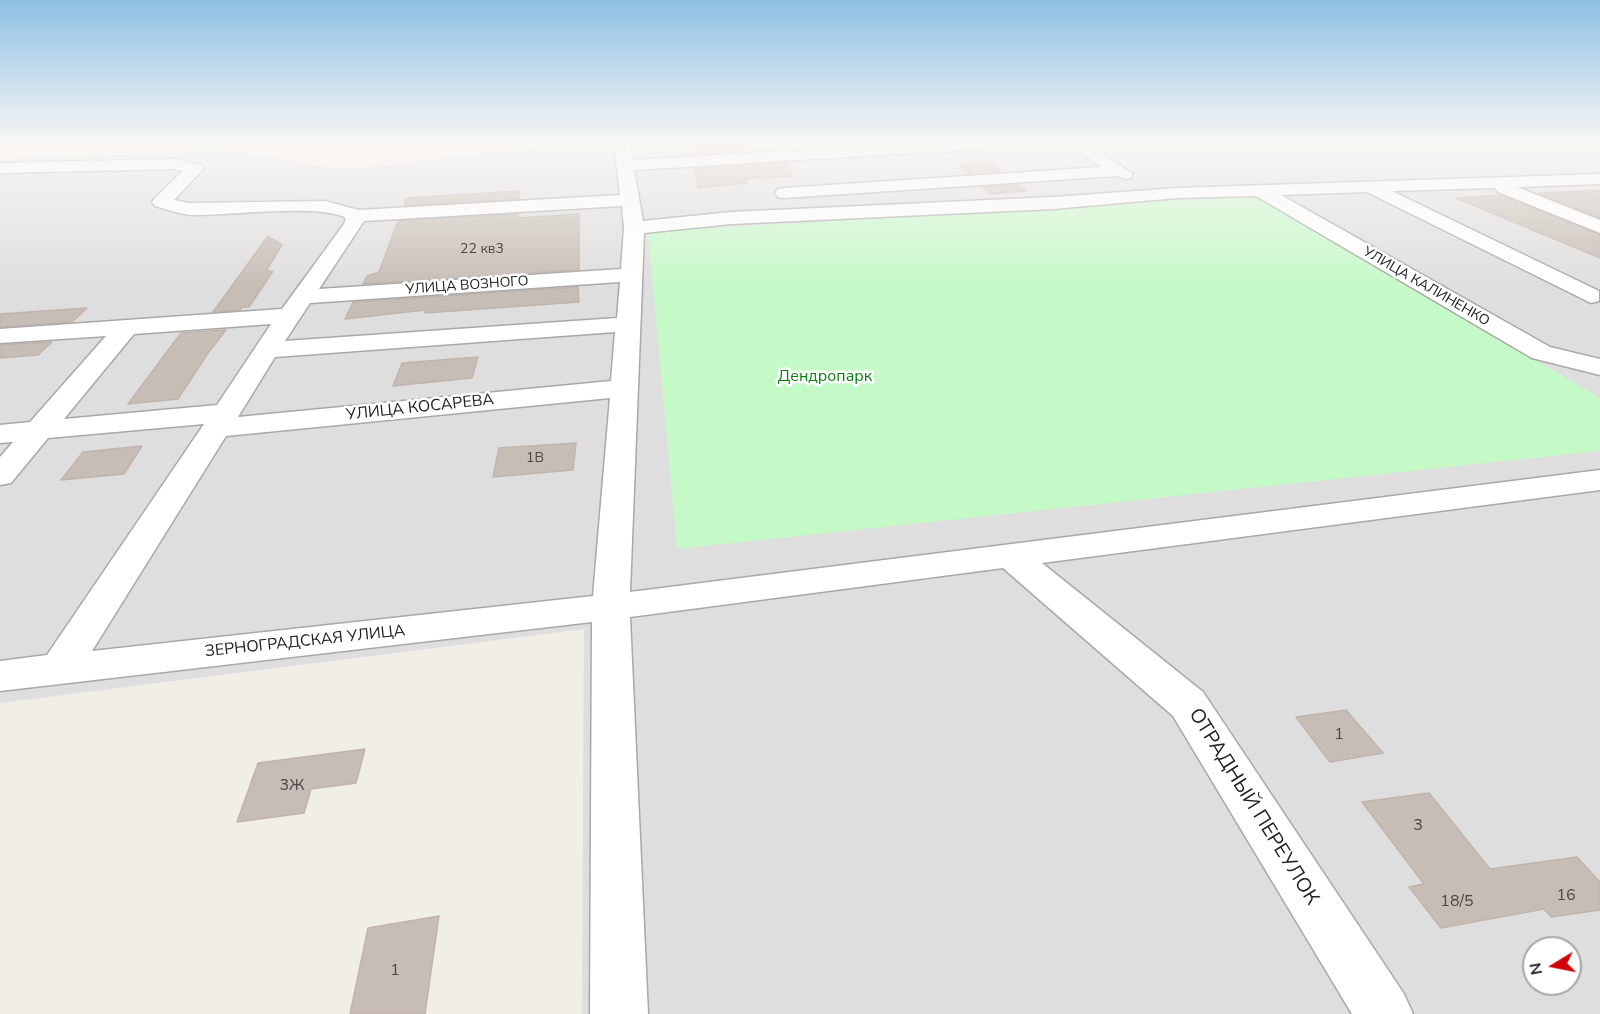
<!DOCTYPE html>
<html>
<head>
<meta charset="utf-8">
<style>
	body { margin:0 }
	#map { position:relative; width:1600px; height:1014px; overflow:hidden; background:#f1ede7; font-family:"Nunito Sans",sans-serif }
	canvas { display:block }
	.north { position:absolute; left:1522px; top:936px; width:60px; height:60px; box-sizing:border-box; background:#fff; border:2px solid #a6a6a6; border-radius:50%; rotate:260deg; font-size:16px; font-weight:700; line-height:24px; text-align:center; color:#212121 }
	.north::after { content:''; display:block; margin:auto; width:21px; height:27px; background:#d00107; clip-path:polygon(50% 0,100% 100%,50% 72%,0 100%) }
</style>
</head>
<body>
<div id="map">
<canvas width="1600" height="1014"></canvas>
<div class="north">N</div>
</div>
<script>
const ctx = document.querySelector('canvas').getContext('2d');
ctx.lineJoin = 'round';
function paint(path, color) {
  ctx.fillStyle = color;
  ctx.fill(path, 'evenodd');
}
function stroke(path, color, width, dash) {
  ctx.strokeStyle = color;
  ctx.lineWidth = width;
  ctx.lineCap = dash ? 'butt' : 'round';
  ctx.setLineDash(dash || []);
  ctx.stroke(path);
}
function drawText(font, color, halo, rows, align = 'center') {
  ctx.font = font + ' "Nunito Sans",sans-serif';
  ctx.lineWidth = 5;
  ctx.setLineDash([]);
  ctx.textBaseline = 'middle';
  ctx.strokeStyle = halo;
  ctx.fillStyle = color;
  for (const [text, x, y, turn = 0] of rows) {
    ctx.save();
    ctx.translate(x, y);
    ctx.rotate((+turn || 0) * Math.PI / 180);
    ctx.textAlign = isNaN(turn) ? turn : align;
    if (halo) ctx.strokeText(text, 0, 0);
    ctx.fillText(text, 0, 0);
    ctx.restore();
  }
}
paint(new Path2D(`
	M 583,144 L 1600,144 L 1600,1014 L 582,1014 L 584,629 L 0,703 L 0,160 L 220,150 L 345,169 ZM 1534,948 L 1570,948 L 1570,984 L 1534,984 Z`), '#dfdede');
paint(new Path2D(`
	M 1254,196 L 1600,398 L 1600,451 L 677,549 L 648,232 Z`), '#c6f9c8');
const building = new Path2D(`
	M 691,144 L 741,144 L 745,151 L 692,154 Z
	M 786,163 L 793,176 L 745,179 L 747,183 L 698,188 L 695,169 Z
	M 991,163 L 1001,171 L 968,174 L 959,165 Z
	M 1018,185 L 1026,191 L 990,194 L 983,187 Z
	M 1600,190 L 1600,218 L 1539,193 Z
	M 520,191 L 519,199 L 404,205 L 406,198 Z
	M 1500,195 L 1600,235 L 1600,258 L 1456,198 Z
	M 518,214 L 518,218 L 579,214 L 579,270 L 363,284 L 367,276 L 379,272 L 398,221 Z
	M 268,236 L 282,245 L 266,271 L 273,271 L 249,307 L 242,307 L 240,310 L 213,312 Z
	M 578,287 L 579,302 L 425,313 L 425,310 L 345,319 L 353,302 Z
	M 87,308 L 72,322 L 0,327 L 0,314 Z
	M 226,330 L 208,353 L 178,399 L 128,404 L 181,333 Z
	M 52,342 L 38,355 L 0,358 L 0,345 Z
	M 478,357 L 472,378 L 393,386 L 402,363 Z
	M 576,443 L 573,470 L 493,477 L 499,448 Z
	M 142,446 L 124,474 L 61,480 L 83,452 Z
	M 1346,710 L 1383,753 L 1330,762 L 1296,717 Z
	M 365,749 L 356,783 L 311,789 L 304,813 L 237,822 L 258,763 Z
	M 1429,793 L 1490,869 L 1577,857 L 1600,882 L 1600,910 L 1551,917 L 1544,909 L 1441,928 L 1409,887 L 1424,884 L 1362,802 Z
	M 439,916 L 425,1014 L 350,1014 L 368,928 Z`);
paint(building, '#c6bdb6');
stroke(building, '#c3b4a9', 1.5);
const minor = new Path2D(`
	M 614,144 L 630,144 L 633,160 L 904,144 L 989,144 L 981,149 L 634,170 L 643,221 L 731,212 L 1053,197 L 1177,188 L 1600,174 L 1600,184 L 1517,187 L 1600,220 L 1600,233 L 1498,192 L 1495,188 L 1392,191 L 1599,291 L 1599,301 L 1591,303 L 1367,192 L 1281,195 L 1550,347 L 1600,359 L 1600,375 L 1532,358 L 1256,196 L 1177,198 L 1053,209 L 731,224 L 644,233 L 630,592 L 1600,470 L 1600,490 L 1042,563 L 1203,692 L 1404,994 L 1413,1014 L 1352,1014 L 1173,716 L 1003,568 L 630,617 L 648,1014 L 590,1014 L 592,622 L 0,691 L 0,661 L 47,655 L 204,424 L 48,438 L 11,483 L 0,485 L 0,457 L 13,442 L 0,443 L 0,425 L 30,422 L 106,336 L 0,343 L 0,329 L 282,309 L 344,224 L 346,218 C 319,203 226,216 191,215 C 179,214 166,209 155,206 L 152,202 L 155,198 L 183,171 L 174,169 L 0,173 L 0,163 L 174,159 L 201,165 L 203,169 L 174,200 L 189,203 L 325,201 L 359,210 L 620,195 ZM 622,206 L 624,228 L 621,269 L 319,289 L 364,221 ZM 620,282 L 617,318 L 285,341 L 310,303 ZM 271,324 L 217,405 L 64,419 L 134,334 ZM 615,332 L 611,381 L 238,417 L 275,357 ZM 610,398 L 593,596 L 92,651 L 226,436 Z
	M 1068,144 L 1087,144 L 1133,174 L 1131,178 L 1125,179 L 1117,176 L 784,198 L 778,197 L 775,193 L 778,189 L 784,188 L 1102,167 Z`);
stroke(minor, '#a8a8a8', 3);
paint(minor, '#fff');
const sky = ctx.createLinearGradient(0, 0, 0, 286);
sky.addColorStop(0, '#8ec0e4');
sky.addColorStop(0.5, '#f9f7f4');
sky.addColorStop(1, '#f9f7f400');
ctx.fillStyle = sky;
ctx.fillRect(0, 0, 1600, 286);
drawText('14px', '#4a4846', null, [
	["22 кв3",482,250],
	["1В",535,459]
]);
drawText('14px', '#212121', '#fff', [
	["УЛИЦА ВОЗНОГО",467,286,-4],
	["УЛИЦА КАЛИНЕНКО",1426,287,30]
]);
drawText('16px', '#0c8113', '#fff', [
	["Дендропарк",825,377]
]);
drawText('16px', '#212121', '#fff', [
	["УЛИЦА КОСАРЕВА",420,408,-6],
	["ЗЕРНОГРАДСКАЯ УЛИЦА",305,642,-6]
]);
drawText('16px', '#4a4846', null, [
	["1",1339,735],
	["3Ж",292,786],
	["3",1418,826],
	["16",1566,896],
	["18/5",1457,902],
	["1",395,971]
]);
drawText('20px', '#212121', '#fff', [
	["ОТРАДНЫЙ ПЕРЕУЛОК",1253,807,58]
]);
</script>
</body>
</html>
